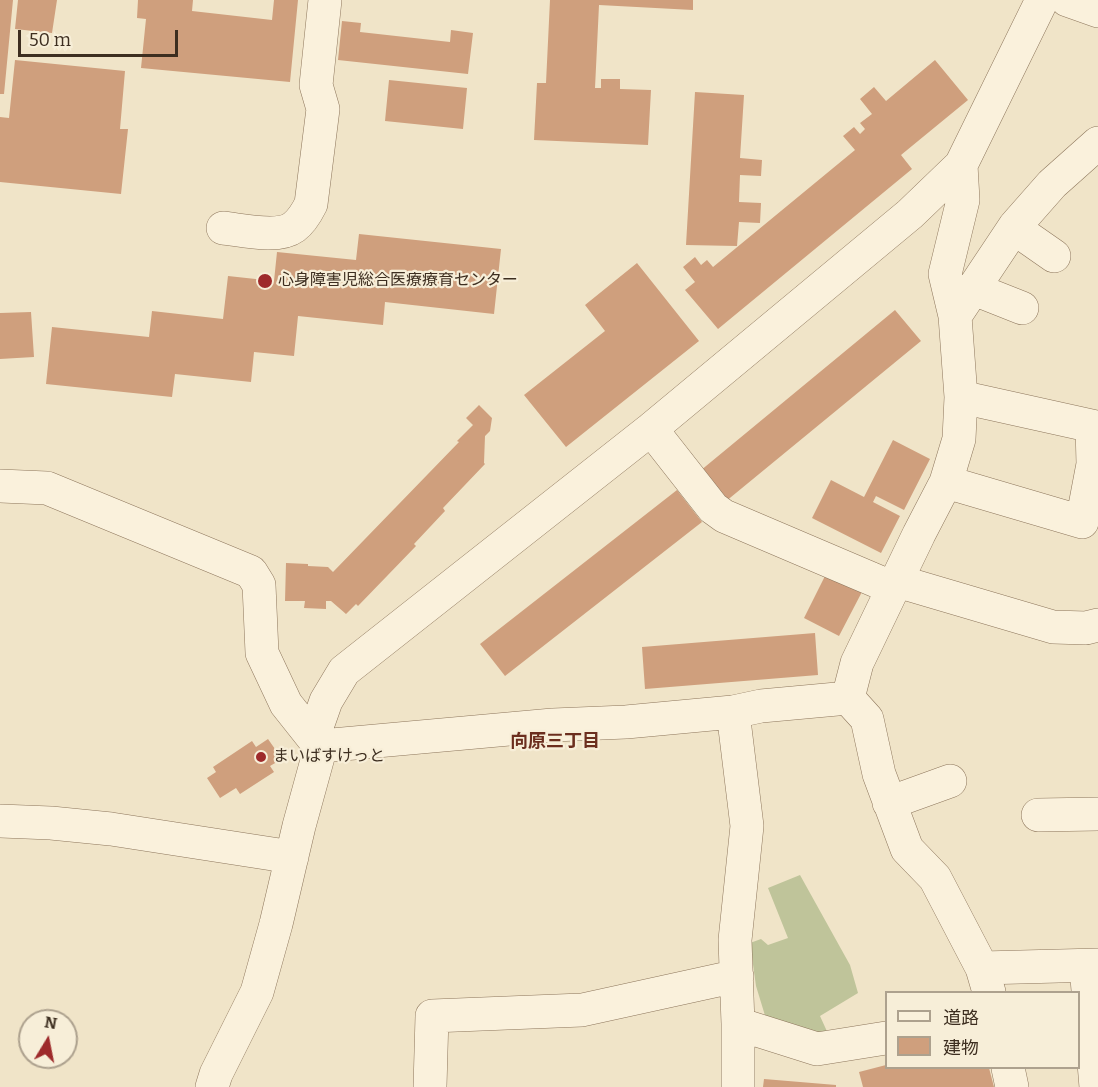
<!DOCTYPE html>
<html>
<head>
<meta charset="utf-8">
<style>
	body { margin:0 }
	#map { position:relative; width:1098px; height:1087px; overflow:hidden; background:#f0e4c8; font-family:Bitter,"Noto Sans JP",serif }
	canvas { display:block }
	.legend { position:absolute; left:885px; top:991px; width:195px; height:78px; box-sizing:border-box; background:#f7eed8; border:2px solid #ada18e; margin:0; padding:8px 10px; list-style:none; font-size:18px; color:#3d2e20 }
	.legend li { display:flex; align-items:center; gap:12px; height:30px }
	.legend b { width:30px; border:2px solid #ada18e }
	.north { position:absolute; left:18px; top:1009px; width:60px; height:60px; box-sizing:border-box; background:#f7eed8; border:2px solid #ada18e; border-radius:50%; rotate:10deg; font-size:16px; font-weight:700; line-height:24px; text-align:center; color:#3d2e20 }
	.north::after { content:''; display:block; margin:auto; width:21px; height:27px; background:#9e2a2b; clip-path:polygon(50% 0,100% 100%,50% 72%,0 100%) }
	.scale { position:absolute; left:18px; top:30px; width:160px; height:27px; box-sizing:border-box; border:3px solid #3d2e20; border-top:0; padding-left:8px; font-size:18px; line-height:21px; white-space:nowrap; color:#3d2e20; -webkit-text-stroke:4px #f7eed8; paint-order:stroke }
</style>
</head>
<body>
<div id="map">
<canvas width="1098" height="1087"></canvas>
<ul class="legend">
<li><b style="height:8px;background:#faf1dc"></b>道路</li>
<li><b style="height:16px;background:#cf9f7d"></b>建物</li>
</ul>
<div class="north">N</div>
<div class="scale">50 m</div>
</div>
<script>
const ctx = document.querySelector('canvas').getContext('2d');
ctx.lineJoin = 'round';
function paint(path, color) {
  ctx.fillStyle = color;
  ctx.fill(path, 'evenodd');
}
function stroke(path, color, width, dash) {
  ctx.strokeStyle = color;
  ctx.lineWidth = width;
  ctx.lineCap = dash ? 'butt' : 'round';
  ctx.setLineDash(dash || []);
  ctx.stroke(path);
}
function drawText(font, color, halo, rows, align = 'center') {
  ctx.font = font + ' Bitter,"Noto Sans JP",serif';
  ctx.lineWidth = 4.5;
  ctx.setLineDash([]);
  ctx.textBaseline = 'middle';
  ctx.strokeStyle = halo;
  ctx.fillStyle = color;
  for (const [text, x, y, turn = 0] of rows) {
    ctx.save();
    ctx.translate(x, y);
    ctx.rotate((+turn || 0) * Math.PI / 180);
    ctx.textAlign = isNaN(turn) ? turn : align;
    if (halo) ctx.strokeText(text, 0, 0);
    ctx.fillText(text, 0, 0);
    ctx.restore();
  }
}
paint(new Path2D(`
	M 800,875 L 850,965 L 858,993 L 820,1016 L 830,1038 L 767,1022 L 756,986 L 750,943 L 761,939 L 768,945 L 788,938 L 768,888 Z`), '#bfc49a');
paint(new Path2D(`
	M 0,0 L 13,0 L 4,94 L 0,94 Z
	M 18,0 L 57,0 L 52,33 L 15,29 Z
	M 138,0 L 193,0 L 192,11 L 272,20 L 274,0 L 298,0 L 290,82 L 141,68 L 146,19 L 137,18 Z
	M 550,0 L 693,0 L 693,10 L 599,5 L 595,88 L 601,88 L 601,79 L 620,79 L 620,89 L 651,90 L 648,145 L 534,140 L 537,83 L 546,83 Z
	M 342,21 L 361,23 L 360,32 L 450,42 L 451,30 L 473,33 L 468,74 L 338,60 Z
	M 15,60 L 125,71 L 120,129 L 128,129 L 121,194 L 0,182 L 0,117 L 9,118 Z
	M 935,60 L 968,100 L 901,155 L 912,169 L 718,329 L 685,290 L 695,282 L 683,267 L 695,257 L 701,265 L 707,260 L 713,267 L 855,150 L 843,136 L 854,127 L 860,134 L 865,129 L 860,123 L 872,114 L 860,99 L 874,87 L 886,101 Z
	M 389,80 L 467,88 L 463,129 L 385,121 Z
	M 695,92 L 744,95 L 740,158 L 762,160 L 761,176 L 740,175 L 739,202 L 761,203 L 760,223 L 739,222 L 737,246 L 686,245 Z
	M 359,234 L 501,249 L 494,314 L 385,302 L 383,325 L 298,316 L 294,356 L 254,352 L 251,382 L 175,374 L 172,397 L 46,384 L 52,327 L 149,337 L 152,311 L 223,319 L 228,276 L 274,281 L 277,252 L 356,260 Z
	M 637,263 L 699,341 L 566,447 L 524,395 L 605,331 L 585,305 Z
	M 895,310 L 921,341 L 725,502 L 700,471 Z
	M 31,312 L 34,357 L 0,359 L 0,313 Z
	M 479,405 L 492,418 L 490,431 L 485,436 L 484,463 L 485,464 L 443,508 L 445,511 L 414,544 L 416,546 L 358,606 L 356,604 L 346,614 L 331,601 L 326,601 L 326,609 L 304,608 L 305,601 L 285,601 L 286,563 L 308,564 L 308,566 L 328,567 L 333,572 L 459,442 L 457,441 L 473,425 L 466,418 Z
	M 893,440 L 930,459 L 904,510 L 876,496 L 873,502 L 900,516 L 881,553 L 812,518 L 831,480 L 864,497 Z
	M 677,490 L 702,522 L 505,676 L 480,644 Z
	M 828,570 L 864,588 L 839,636 L 804,618 Z
	M 815,633 L 818,675 L 645,689 L 642,647 Z
	M 268,739 L 282,759 L 270,766 L 274,772 L 240,794 L 236,788 L 220,798 L 207,778 L 216,772 L 213,767 L 252,741 L 256,747 Z
	M 886,1065 L 886,1068 L 989,1068 L 994,1087 L 863,1087 L 859,1072 Z
	M 764,1079 L 836,1085 L 836,1087 L 763,1087 Z`), '#cf9f7d');
const minor = new Path2D(`
	M 1067,0 L 1098,11
	M 1015,226 L 1021,233 L 1054,256
	M 223,228 C 242,230 278,239 294,227 C 302,221 307,212 311,204 L 323,109 L 316,85 L 325,0
	M 974,289 L 1022,308
	M 955,316 L 1015,226 L 1052,184 L 1098,143
	M 651,429 L 713,508 L 724,516 L 893,588
	M 946,482 L 1082,522 L 1093,464 L 1092,426 L 961,397
	M 0,486 L 47,488 L 251,572 L 259,585 L 262,653 L 286,704 L 313,738
	M 897,581 L 1053,627 L 1086,628 L 1098,625
	M 848,698 L 867,719 L 879,774 L 907,849 L 935,878 L 982,968 L 989,992
	M 733,712 L 747,826 L 735,940 L 738,1024 L 738,1087
	M 321,746 L 553,725 L 626,722 L 733,712 L 761,706 L 848,698 L 857,663 L 919,534 L 946,482 L 959,439 L 961,397 L 955,316 L 945,274 L 963,200 L 961,165
	M 321,746 L 313,738 L 326,701 L 344,671 L 651,429 L 910,214 L 961,165 L 1042,0
	M 889,803 L 950,781
	M 1038,815 L 1098,814
	M 0,821 L 51,823 L 111,829 L 292,857
	M 1086,966 L 1096,1087
	M 982,968 L 1098,965
	M 738,1024 L 817,1049 L 886,1038
	M 1008,1068 L 1012,1087
	M 212,1087 L 216,1074 L 257,992 L 276,924 L 299,826 L 321,746
	M 430,1087 L 432,1016 L 582,1010 L 737,976`);
stroke(minor, '#8d765c', 34);
stroke(minor, '#faf1dc', 33);
for (const [x, y, r, color] of [
	[265,281,8,"#9e2a2b"],
	[261,757,6,"#9e2a2b"]
]) {
  const dot = new Path2D();
  dot.arc(x, y, r, 0, 2 * Math.PI);
  ctx.fillStyle = color;
  ctx.fill(dot);
  stroke(dot, '#f7eed8', 2);
}
drawText('16px', '#3d2e20', '#f7eed8', [
	["心身障害児総合医療療育センター",278,281],
	["まいばすけっと",273,757]
], 'left');
drawText('bold 18px', '#6b2e1e', '#f7eed8', [
	["向原三丁目",555,742]
]);
</script>
</body>
</html>
